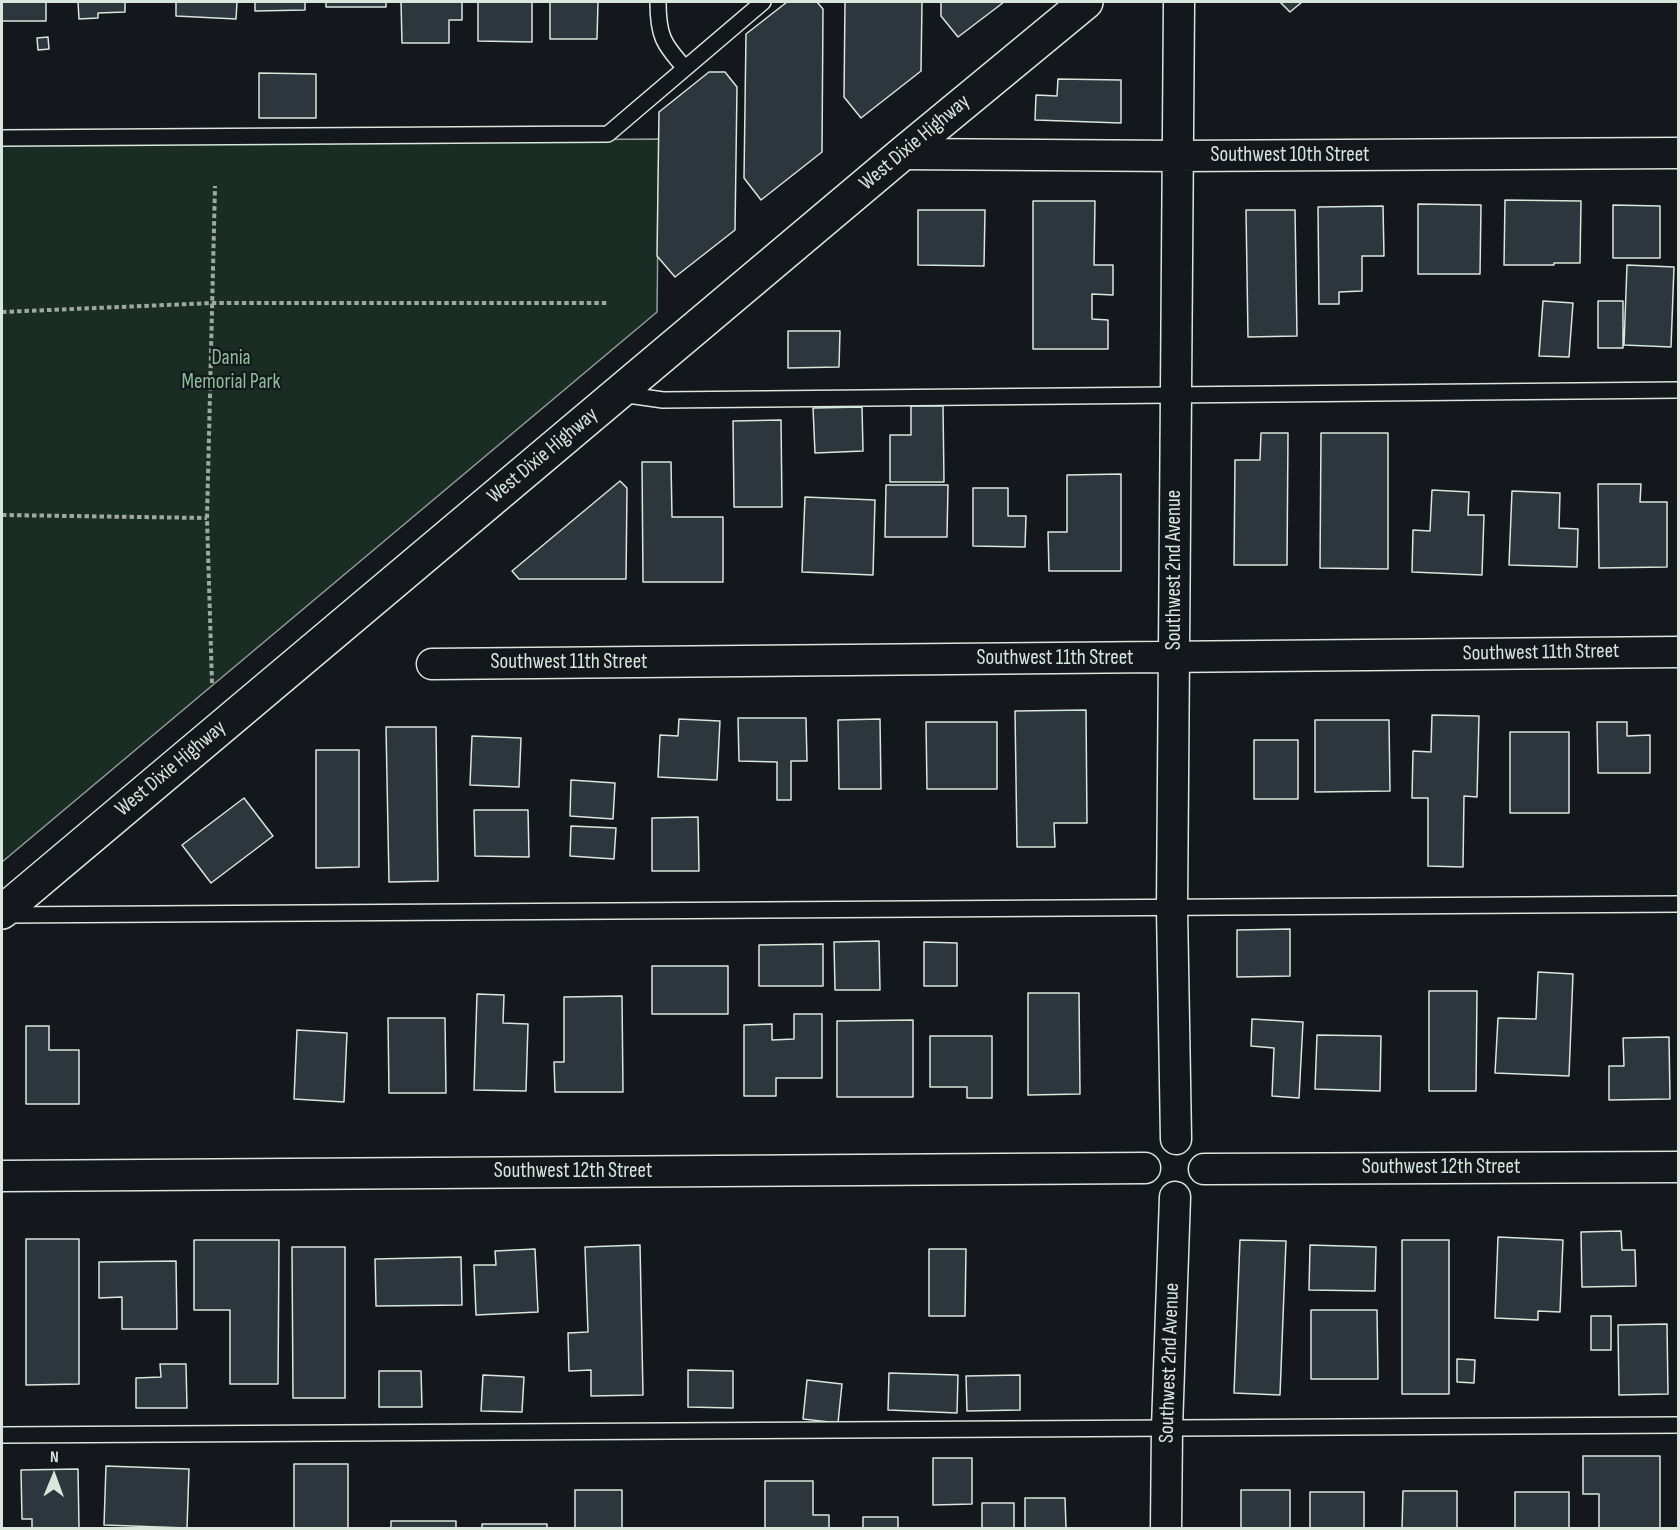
<!DOCTYPE html>
<html>
<head>
<meta charset="utf-8">
<style>
	body { margin:0 }
	#map { position:relative; width:1680px; height:1530px; overflow:hidden; background:#14181c; font-family:"Sofia Sans Condensed",sans-serif }
	canvas { display:block }
	.frame { position:absolute; inset:0; border:3px solid #d8e6dc; pointer-events:none }
	.north { position:absolute; left:24px; top:1446px; width:60px; height:60px; -webkit-text-stroke:4px #14181c; paint-order:stroke; rotate:1deg; font-size:16px; font-weight:700; line-height:24px; text-align:center; color:#d8e6dc }
	.north::after { content:''; display:block; margin:auto; width:21px; height:27px; background:#d8e6dc; clip-path:polygon(50% 0,100% 100%,50% 72%,0 100%) }
</style>
</head>
<body>
<div id="map">
<canvas width="1680" height="1530"></canvas>
<div class="frame"></div>
<div class="north">N</div>
</div>
<script>
const ctx = document.querySelector('canvas').getContext('2d');
ctx.lineJoin = 'round';
function paint(path, color) {
  ctx.fillStyle = color;
  ctx.fill(path, 'evenodd');
}
function stroke(path, color, width, dash) {
  ctx.strokeStyle = color;
  ctx.lineWidth = width;
  ctx.lineCap = dash ? 'butt' : 'round';
  ctx.setLineDash(dash || []);
  ctx.stroke(path);
}
function drawText(font, color, halo, rows, align = 'center') {
  ctx.font = font + ' "Sofia Sans Condensed",sans-serif';
  ctx.lineWidth = 4.5;
  ctx.setLineDash([]);
  ctx.textBaseline = 'middle';
  ctx.strokeStyle = halo;
  ctx.fillStyle = color;
  for (const [text, x, y, turn = 0] of rows) {
    ctx.save();
    ctx.translate(x, y);
    ctx.rotate((+turn || 0) * Math.PI / 180);
    ctx.textAlign = isNaN(turn) ? turn : align;
    if (halo) ctx.strokeText(text, 0, 0);
    ctx.fillText(text, 0, 0);
    ctx.restore();
  }
}
const green = new Path2D(`
	M 659,139 L 657,312 L 2,862 L 2,144 Z`);
paint(green, '#1a2d24');
stroke(green, '#939e99', 1.5);
const building = new Path2D(`
	M 2,2 L 46,2 L 46,21 L 2,21 Z
	M 78,2 L 125,2 L 125,12 L 98,13 L 98,18 L 79,19 Z
	M 176,2 L 237,2 L 236,19 L 176,16 Z
	M 255,2 L 305,2 L 305,10 L 255,11 Z
	M 326,2 L 386,2 L 386,7 L 326,7 Z
	M 401,2 L 462,2 L 462,20 L 449,20 L 449,43 L 402,43 Z
	M 478,2 L 532,2 L 532,42 L 478,41 Z
	M 550,2 L 598,2 L 597,39 L 550,39 Z
	M 787,2 L 817,2 L 823,9 L 822,152 L 761,200 L 744,178 L 746,34 Z
	M 845,2 L 922,2 L 921,71 L 861,118 L 844,97 Z
	M 941,2 L 1004,2 L 958,37 L 941,16 Z
	M 1280,2 L 1302,2 L 1290,12 Z
	M 48,37 L 49,49 L 38,50 L 37,38 Z
	M 709,72 L 725,72 L 737,87 L 735,230 L 675,277 L 657,256 L 659,112 Z
	M 259,73 L 316,74 L 316,118 L 259,118 Z
	M 1058,79 L 1121,80 L 1121,123 L 1035,120 L 1036,95 L 1057,96 Z
	M 1505,200 L 1581,201 L 1580,263 L 1554,263 L 1554,265 L 1504,265 Z
	M 1033,201 L 1095,201 L 1094,265 L 1113,265 L 1113,295 L 1092,294 L 1092,319 L 1108,320 L 1108,349 L 1033,349 Z
	M 1418,204 L 1481,205 L 1480,274 L 1418,274 Z
	M 1613,205 L 1660,206 L 1660,258 L 1613,258 Z
	M 1383,206 L 1384,256 L 1362,256 L 1362,291 L 1339,292 L 1339,304 L 1319,304 L 1318,207 Z
	M 918,210 L 985,210 L 984,266 L 918,265 Z
	M 1246,210 L 1295,210 L 1297,336 L 1248,337 Z
	M 1627,265 L 1674,267 L 1671,347 L 1624,345 Z
	M 1543,301 L 1573,303 L 1569,357 L 1539,356 Z
	M 1598,301 L 1623,301 L 1623,348 L 1598,348 Z
	M 788,331 L 840,331 L 839,367 L 788,368 Z
	M 911,406 L 943,406 L 944,482 L 890,482 L 890,435 L 911,435 Z
	M 862,407 L 863,451 L 815,453 L 813,408 Z
	M 781,420 L 782,507 L 734,507 L 733,421 Z
	M 1261,433 L 1288,433 L 1287,565 L 1234,565 L 1235,460 L 1260,460 Z
	M 1321,433 L 1388,433 L 1388,569 L 1320,568 Z
	M 642,462 L 671,462 L 672,517 L 723,517 L 723,582 L 643,582 Z
	M 1121,474 L 1121,571 L 1049,571 L 1048,532 L 1067,532 L 1067,475 Z
	M 620,481 L 627,488 L 626,579 L 519,579 L 512,571 Z
	M 1598,484 L 1641,484 L 1640,502 L 1667,502 L 1667,567 L 1599,568 Z
	M 886,485 L 948,485 L 947,537 L 885,537 Z
	M 973,488 L 1008,488 L 1008,516 L 1026,516 L 1025,547 L 973,546 Z
	M 1432,490 L 1469,492 L 1468,515 L 1484,515 L 1482,575 L 1412,572 L 1413,530 L 1430,531 Z
	M 1512,491 L 1560,493 L 1559,528 L 1578,529 L 1577,567 L 1509,565 Z
	M 805,497 L 875,500 L 873,575 L 802,572 Z
	M 1086,710 L 1087,823 L 1054,823 L 1055,847 L 1017,847 L 1015,711 Z
	M 1432,715 L 1479,716 L 1477,797 L 1464,796 L 1463,867 L 1428,866 L 1428,798 L 1412,798 L 1413,751 L 1431,752 Z
	M 738,718 L 806,718 L 807,761 L 791,761 L 791,800 L 777,800 L 777,762 L 739,761 Z
	M 679,719 L 720,721 L 717,780 L 658,777 L 660,735 L 678,736 Z
	M 880,719 L 881,789 L 839,789 L 838,720 Z
	M 1315,720 L 1389,720 L 1390,791 L 1315,792 Z
	M 926,722 L 997,722 L 997,789 L 927,789 Z
	M 1597,722 L 1627,722 L 1627,736 L 1650,735 L 1650,773 L 1598,773 Z
	M 386,727 L 436,727 L 438,881 L 389,882 Z
	M 1510,732 L 1569,732 L 1569,813 L 1510,813 Z
	M 472,736 L 521,738 L 519,787 L 470,785 Z
	M 1254,740 L 1298,740 L 1298,799 L 1254,799 Z
	M 316,750 L 359,750 L 359,867 L 316,868 Z
	M 571,780 L 615,783 L 613,819 L 570,816 Z
	M 244,798 L 273,836 L 211,883 L 182,845 Z
	M 474,810 L 528,810 L 529,857 L 475,856 Z
	M 698,817 L 699,871 L 652,871 L 652,818 Z
	M 571,826 L 616,828 L 614,859 L 570,856 Z
	M 1290,929 L 1290,976 L 1237,977 L 1237,930 Z
	M 879,941 L 880,990 L 835,990 L 834,942 Z
	M 924,942 L 957,943 L 957,986 L 924,986 Z
	M 823,944 L 823,986 L 759,986 L 759,945 Z
	M 652,966 L 728,966 L 728,1014 L 652,1014 Z
	M 1538,972 L 1573,974 L 1569,1076 L 1495,1073 L 1498,1018 L 1536,1019 Z
	M 1429,991 L 1477,991 L 1476,1091 L 1429,1091 Z
	M 1028,993 L 1079,993 L 1080,1094 L 1028,1095 Z
	M 477,994 L 504,995 L 503,1023 L 528,1024 L 526,1091 L 474,1090 Z
	M 622,996 L 623,1092 L 555,1092 L 554,1062 L 564,1062 L 564,997 Z
	M 794,1014 L 822,1014 L 822,1078 L 776,1078 L 776,1096 L 744,1096 L 744,1025 L 772,1024 L 772,1040 L 794,1039 Z
	M 388,1018 L 445,1018 L 446,1093 L 389,1093 Z
	M 1252,1019 L 1303,1022 L 1299,1098 L 1272,1096 L 1274,1048 L 1251,1046 Z
	M 913,1020 L 913,1097 L 837,1097 L 837,1021 Z
	M 26,1026 L 49,1026 L 49,1050 L 79,1050 L 79,1104 L 26,1104 Z
	M 297,1030 L 347,1033 L 344,1102 L 294,1099 Z
	M 1317,1035 L 1381,1036 L 1380,1091 L 1315,1089 Z
	M 930,1036 L 992,1036 L 992,1098 L 967,1098 L 967,1087 L 930,1087 Z
	M 1669,1037 L 1670,1099 L 1609,1100 L 1609,1066 L 1624,1066 L 1623,1038 Z
	M 1621,1231 L 1622,1250 L 1635,1250 L 1636,1286 L 1582,1287 L 1581,1232 Z
	M 1498,1237 L 1563,1240 L 1560,1312 L 1538,1311 L 1538,1320 L 1495,1318 Z
	M 26,1239 L 79,1239 L 79,1384 L 26,1385 Z
	M 194,1240 L 279,1240 L 278,1384 L 230,1384 L 230,1310 L 194,1310 Z
	M 1240,1240 L 1286,1241 L 1280,1395 L 1234,1393 Z
	M 1402,1240 L 1449,1240 L 1449,1394 L 1402,1394 Z
	M 640,1245 L 643,1395 L 591,1396 L 591,1370 L 569,1371 L 568,1333 L 588,1332 L 585,1247 Z
	M 1310,1245 L 1376,1247 L 1375,1291 L 1309,1290 Z
	M 292,1247 L 345,1247 L 345,1398 L 293,1398 Z
	M 535,1249 L 538,1312 L 476,1315 L 474,1265 L 496,1265 L 495,1251 Z
	M 929,1249 L 966,1249 L 965,1316 L 929,1316 Z
	M 461,1257 L 462,1305 L 376,1306 L 375,1259 Z
	M 176,1261 L 177,1329 L 122,1329 L 122,1297 L 99,1298 L 99,1262 Z
	M 1311,1310 L 1377,1310 L 1378,1379 L 1311,1379 Z
	M 1591,1316 L 1611,1316 L 1611,1350 L 1591,1350 Z
	M 1667,1324 L 1668,1394 L 1619,1395 L 1618,1325 Z
	M 1457,1359 L 1475,1360 L 1474,1383 L 1457,1382 Z
	M 160,1364 L 186,1364 L 187,1408 L 136,1408 L 136,1378 L 161,1377 Z
	M 688,1370 L 733,1371 L 733,1408 L 688,1407 Z
	M 379,1371 L 421,1371 L 422,1407 L 379,1407 Z
	M 889,1373 L 958,1375 L 957,1413 L 888,1410 Z
	M 483,1375 L 524,1377 L 522,1412 L 481,1411 Z
	M 1020,1375 L 1020,1410 L 967,1411 L 966,1376 Z
	M 807,1380 L 842,1384 L 838,1423 L 803,1419 Z
	M 1583,1456 L 1660,1456 L 1660,1528 L 1599,1528 L 1599,1494 L 1583,1494 Z
	M 933,1458 L 972,1458 L 972,1504 L 933,1505 Z
	M 294,1464 L 348,1464 L 348,1528 L 294,1528 Z
	M 106,1466 L 189,1469 L 187,1528 L 104,1525 Z
	M 78,1469 L 79,1528 L 32,1528 L 32,1519 L 22,1519 L 21,1470 Z
	M 765,1481 L 813,1481 L 813,1515 L 829,1515 L 829,1528 L 765,1528 Z
	M 575,1490 L 622,1490 L 622,1528 L 575,1528 Z
	M 1241,1490 L 1290,1490 L 1290,1528 L 1241,1528 Z
	M 1403,1491 L 1457,1491 L 1457,1528 L 1402,1528 Z
	M 1310,1492 L 1364,1492 L 1364,1528 L 1310,1528 Z
	M 1515,1492 L 1569,1492 L 1569,1528 L 1515,1528 Z
	M 1025,1498 L 1065,1498 L 1066,1528 L 1025,1528 Z
	M 982,1503 L 1014,1503 L 1014,1528 L 982,1528 Z
	M 863,1517 L 898,1517 L 898,1528 L 863,1528 Z
	M 391,1521 L 456,1521 L 456,1528 L 391,1528 Z
	M 482,1524 L 547,1524 L 547,1528 L 482,1528 Z`);
paint(building, '#2c363c');
stroke(building, '#d8e6dc', 1.5);
const service = new Path2D(`
	M 658,2 C 658,35 663,44 685,68
	M 2,138 L 608,134 L 763,2
	M 621,394 L 663,400 L 1678,390
	M 4,915 L 1678,904
	M 2,1435 L 1678,1425`);
const minor = new Path2D(`
	M 902,154 L 1178,156 L 1678,153
	M 432,664 L 1678,652
	M 1176,1139 L 1172,908 L 1179,2
	M 1204,1169 L 1678,1167
	M 2,1176 L 1145,1168
	M 1166,1528 L 1167,1428 L 1175,1197`);
const secondary = new Path2D(`
	M 2,912 L 902,154 L 1086,2`);
stroke(service, '#d8e6dc', 18);
stroke(minor, '#d8e6dc', 33);
stroke(secondary, '#d8e6dc', 36);
stroke(new Path2D(`
	M 2,312 L 213,303 L 609,303
	M 2,515 L 207,518
	M 212,683 L 207,518 L 215,186`), '#9da8a2', 4, [4.5, 3]);
stroke(service, '#14181c', 15);
stroke(minor, '#14181c', 30);
stroke(secondary, '#14181c', 33);
drawText('21px', '#d8e6dc', '#14181c', [
	["West Dixie Highway",915,143,-40],
	["Southwest 10th Street",1290,156],
	["West Dixie Highway",543,456,-40],
	["Southwest 2nd Avenue",1175,570,-90],
	["Southwest 11th Street",1541,653,-1],
	["Southwest 11th Street",1055,659],
	["Southwest 11th Street",569,663],
	["West Dixie Highway",171,769,-40],
	["Southwest 12th Street",1441,1168],
	["Southwest 12th Street",573,1172],
	["Southwest 2nd Avenue",1170,1363,-88]
]);
drawText('21px', '#8ac095', '#14181c', [
	["Dania",231,359],
	["Memorial Park",231,383]
]);
</script>
</body>
</html>
